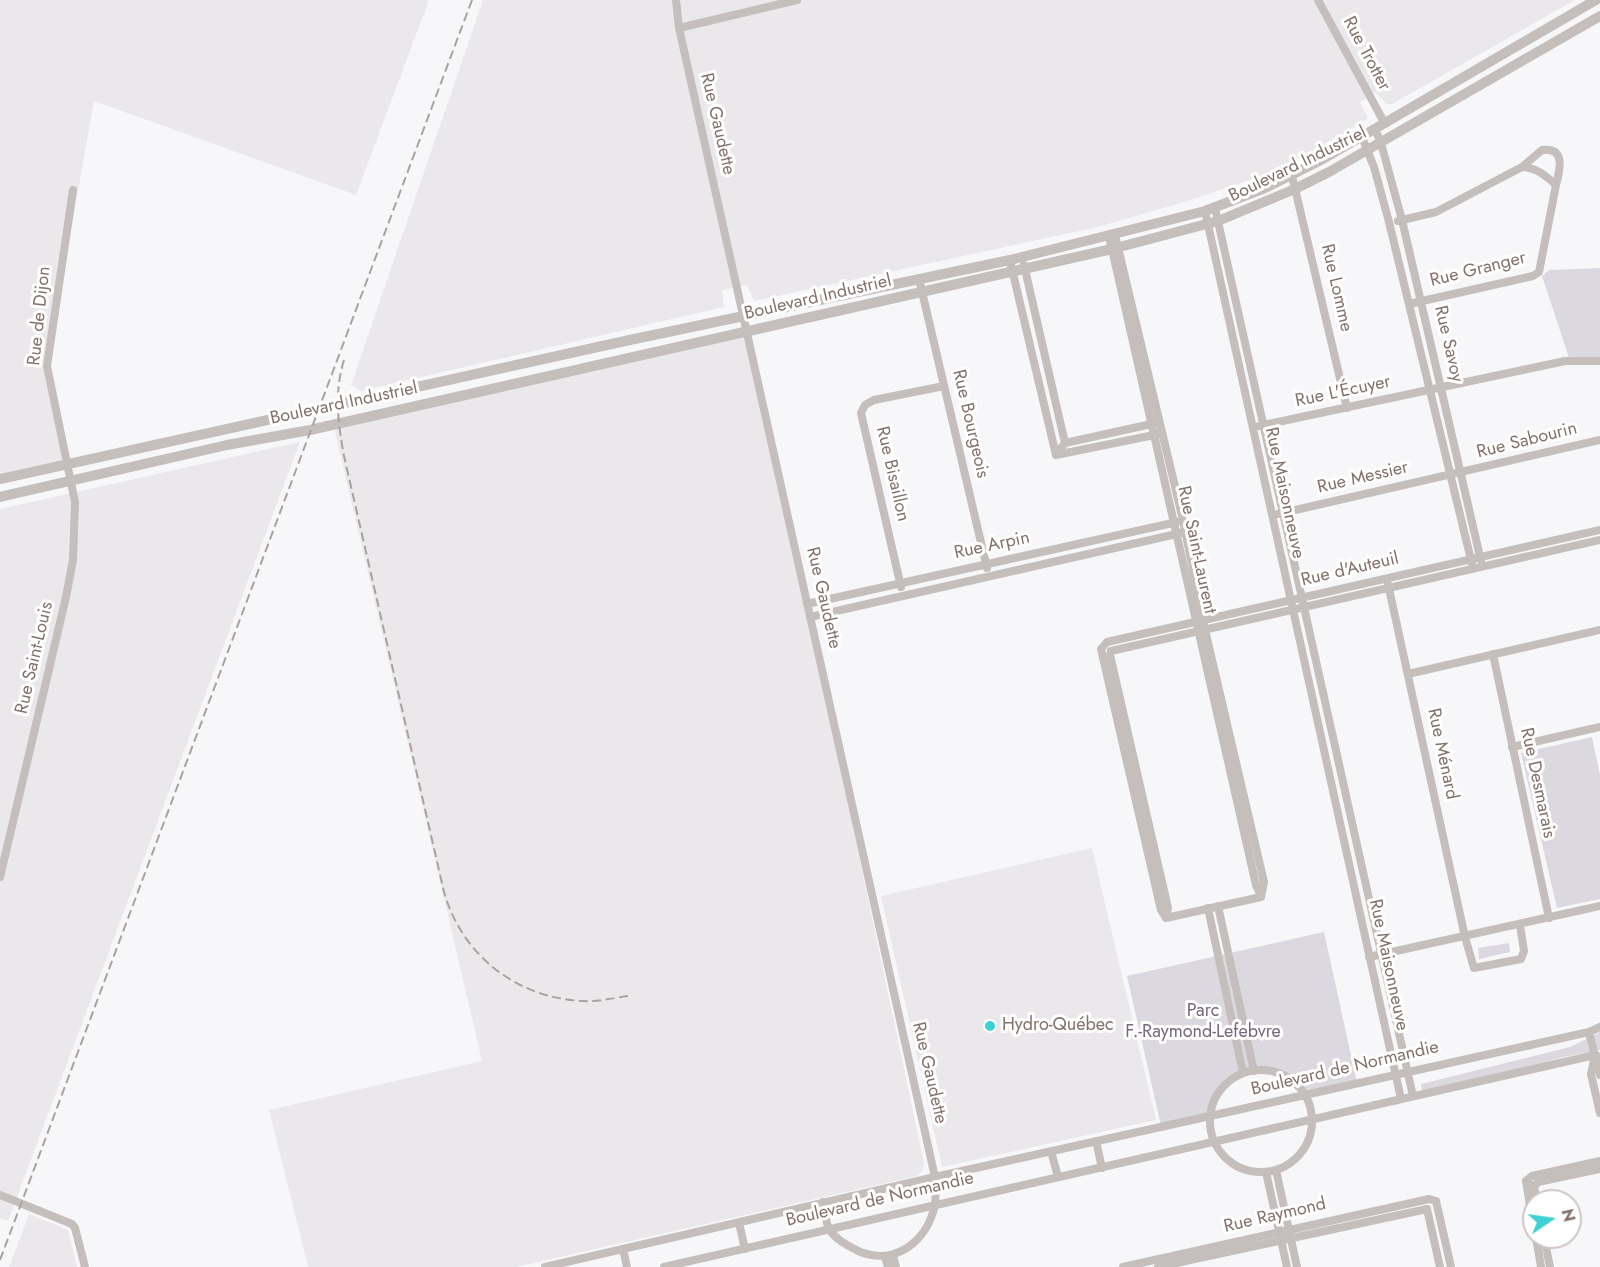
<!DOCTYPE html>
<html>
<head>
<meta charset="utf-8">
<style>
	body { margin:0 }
	#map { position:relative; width:1600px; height:1267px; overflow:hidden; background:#f7f7f9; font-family:Jost,sans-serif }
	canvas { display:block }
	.north { position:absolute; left:1522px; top:1189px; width:60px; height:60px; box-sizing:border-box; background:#fff; border:2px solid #cec6c4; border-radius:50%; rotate:77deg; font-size:16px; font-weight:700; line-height:24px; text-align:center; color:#85716b }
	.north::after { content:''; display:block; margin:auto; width:21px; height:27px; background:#3cd2d3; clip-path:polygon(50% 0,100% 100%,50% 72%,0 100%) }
</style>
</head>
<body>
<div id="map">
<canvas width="1600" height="1267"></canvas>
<div class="north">N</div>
</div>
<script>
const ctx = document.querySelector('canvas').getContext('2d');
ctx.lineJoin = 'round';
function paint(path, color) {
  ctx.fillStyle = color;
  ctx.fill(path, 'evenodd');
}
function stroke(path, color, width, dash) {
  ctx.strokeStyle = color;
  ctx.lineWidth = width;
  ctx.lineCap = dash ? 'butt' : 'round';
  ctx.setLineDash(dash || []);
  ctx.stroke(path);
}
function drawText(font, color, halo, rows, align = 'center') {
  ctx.font = font + ' Jost,sans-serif';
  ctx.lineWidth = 6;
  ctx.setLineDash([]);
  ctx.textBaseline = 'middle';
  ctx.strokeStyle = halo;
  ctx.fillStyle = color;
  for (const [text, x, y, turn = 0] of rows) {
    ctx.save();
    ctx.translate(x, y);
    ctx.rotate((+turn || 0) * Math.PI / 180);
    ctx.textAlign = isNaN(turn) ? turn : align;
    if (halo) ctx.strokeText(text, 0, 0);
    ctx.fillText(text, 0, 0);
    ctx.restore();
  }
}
paint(new Path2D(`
	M 0,0 L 429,0 L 356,195 L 94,101 L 47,366 L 67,463 L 0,480 Z
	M 483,0 L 1575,0 L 1392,104 L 1386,104 L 1375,92 L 1360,102 L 1368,118 L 1318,148 L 1261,176 L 1191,200 L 1098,227 L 754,301 L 747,285 L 722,290 L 724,307 L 361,391 L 351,385 Z
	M 748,332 L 924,1163 L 923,1170 L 917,1176 L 516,1267 L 308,1267 L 269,1110 L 482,1061 L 333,423 Z
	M 300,442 L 8,1221 L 0,1218 L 0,509 Z
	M 1092,848 L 1156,1120 L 942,1167 L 881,896 Z
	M 29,1214 L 68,1230 L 77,1267 L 9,1267 Z`), '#eae8ea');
paint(new Path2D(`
	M 1600,268 L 1600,357 L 1569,358 L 1542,276 L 1549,270 Z
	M 1592,737 L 1600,775 L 1600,899 L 1557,908 L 1521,753 Z
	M 1324,932 L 1357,1083 L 1306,1096 L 1290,1077 L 1272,1070 L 1250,1069 L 1230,1080 L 1218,1095 L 1211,1114 L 1161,1126 L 1127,976 Z
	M 1509,943 L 1510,952 L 1479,959 L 1478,948 Z
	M 1600,1032 L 1600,1050 L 1564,1057 L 1422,1094 L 1421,1084 L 1570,1047 Z`), '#dcd8df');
stroke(new Path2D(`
	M 676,0 L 679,28 L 935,1177 C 935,1186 936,1195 935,1204 C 928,1241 895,1267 858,1251 C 847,1245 836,1240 829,1229 C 825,1221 825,1210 823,1202
	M 1318,0 L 1385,124
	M 679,28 L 797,0
	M 1375,129 L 1381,143 L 1402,220 L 1481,561
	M 1362,137 L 1374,167 L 1389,222 L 1472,564
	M 1522,167 L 1542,150 C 1566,147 1560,170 1556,185
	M 1292,176 L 1347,408
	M 1215,208 L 1413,1096
	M 1205,211 L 1401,1099
	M 1398,221 L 1436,212 L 1522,167 C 1537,168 1545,175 1556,185 L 1539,272 L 1533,276 L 1409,304
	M 1115,235 L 1183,520 L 1205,630 L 1264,882 L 1261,897
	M 1109,236 L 1256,885 L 1261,896
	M 1011,265 L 1056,455
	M 1024,265 L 1065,443
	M 919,279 L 987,568
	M 1259,426 L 1565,361 L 1600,361
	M 1056,455 L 1065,443 L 1156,423
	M 1056,455 L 1159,434
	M 1278,514 L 1600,440
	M 1388,584 L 1465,937 L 1474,968 L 1521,959 L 1524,951 L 1520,925
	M 901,587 L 861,413 L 865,405 L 874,400 L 944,386
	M 807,604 L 1177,522
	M 810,617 L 1181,533
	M 1111,651 L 1600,540
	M 1111,651 L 1110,655 L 1168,908 L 1166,918
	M 1493,654 L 1549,918
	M 1408,674 L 1600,630
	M 1512,747 L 1600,727
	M 0,877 L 66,597 L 73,560 L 75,502 L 47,366 L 73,190
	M 1261,897 L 1166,918 L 1161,910 L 1101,649 L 1107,642 L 1600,530
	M 1218,906 L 1254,1071
	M 1208,908 L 1243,1073
	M 1369,957 L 1600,906
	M 1589,1032 L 1600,1075
	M 1595,1055 L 1591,1074 L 1600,1113
	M1210 1121a51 51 0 1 1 102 0a51 51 0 1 1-102 0Z
	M 1096,1141 L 1102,1168
	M 1051,1151 L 1058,1177
	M 1276,1170 L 1297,1267
	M 1266,1172 L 1287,1267
	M 1526,1181 L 1532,1176 L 1600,1161
	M 1526,1181 L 1534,1229
	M 1531,1185 L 1534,1187 L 1537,1201
	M 1534,1187 L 1538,1182 L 1600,1169
	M 0,1195 L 72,1224 L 75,1228 L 85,1267
	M 1436,1201 L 1451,1267
	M 1427,1209 L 1440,1267
	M 739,1223 L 745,1249
	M 1536,1237 L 1541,1267
	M 1544,1237 L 1550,1267
	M 623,1249 L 627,1267
	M 893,1256 L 896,1267
	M 885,1257 L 888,1267
	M 545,1267 L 935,1177 L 1589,1032 L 1600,1027
	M 664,1267 L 1595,1055 L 1600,1057
	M 1123,1267 L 1429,1199 L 1436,1201
	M 1158,1267 L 1427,1209`), '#c4bebc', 8);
stroke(new Path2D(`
	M 0,479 L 625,341 L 1010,260 L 1205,211 L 1265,188 L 1323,159 L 1596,0
	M 0,497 L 227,445 L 310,430 L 1112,249 L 1218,221 L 1295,189 L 1329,172 L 1600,16`), '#c4bebc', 10);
stroke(new Path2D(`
	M 344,360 C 334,392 338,424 344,456 L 444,892 C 462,955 516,998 583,1001 C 598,1002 613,998 628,996
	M 0,1260 L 472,0`), '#aba29f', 2, [9, 4.5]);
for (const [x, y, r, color] of [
	[990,1026,6,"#3cd2d3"]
]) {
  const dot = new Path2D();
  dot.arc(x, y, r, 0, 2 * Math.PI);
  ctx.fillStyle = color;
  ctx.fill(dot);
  stroke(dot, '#fff', 2);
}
drawText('18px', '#85716b', '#fff', [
	["Rue Trotter",1366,54,62],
	["Rue Gaudette",717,124,77],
	["Boulevard Industriel",1298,165,-26],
	["Rue Granger",1478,270,-14],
	["Rue Lomme",1336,288,77],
	["Boulevard Industriel",818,298,-13],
	["Rue de Dijon",40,316,-84],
	["Rue Savoy",1448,344,77],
	["Rue L'Écuyer",1343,392,-12],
	["Boulevard Industriel",344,404,-12],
	["Rue Bourgeois",970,424,77],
	["Rue Sabourin",1527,441,-14],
	["Rue Bisaillon",892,474,77],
	["Rue Messier",1363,478,-13],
	["Rue Maisonneuve",1284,493,78],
	["Rue Arpin",992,546,-12],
	["Rue Saint-Laurent",1196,550,78],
	["Rue d'Auteuil",1350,570,-13],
	["Rue Gaudette",823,598,77],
	["Rue Saint-Louis",35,658,-77],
	["Rue Ménard",1442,754,78],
	["Rue Desmarais",1537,783,78],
	["Rue Maisonneuve",1388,965,78],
	["Boulevard de Normandie",1345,1069,-13],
	["Rue Gaudette",929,1073,77],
	["Boulevard de Normandie",880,1200,-13],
	["Rue Raymond",1275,1216,-13]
]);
drawText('18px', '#74697d', '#fff', [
	["Parc",1203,1012],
	["F.-Raymond-Lefebvre",1203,1033]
]);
drawText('18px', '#85716b', '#fff', [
	["Hydro-Québec",1002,1026]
], 'left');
</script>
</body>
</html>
